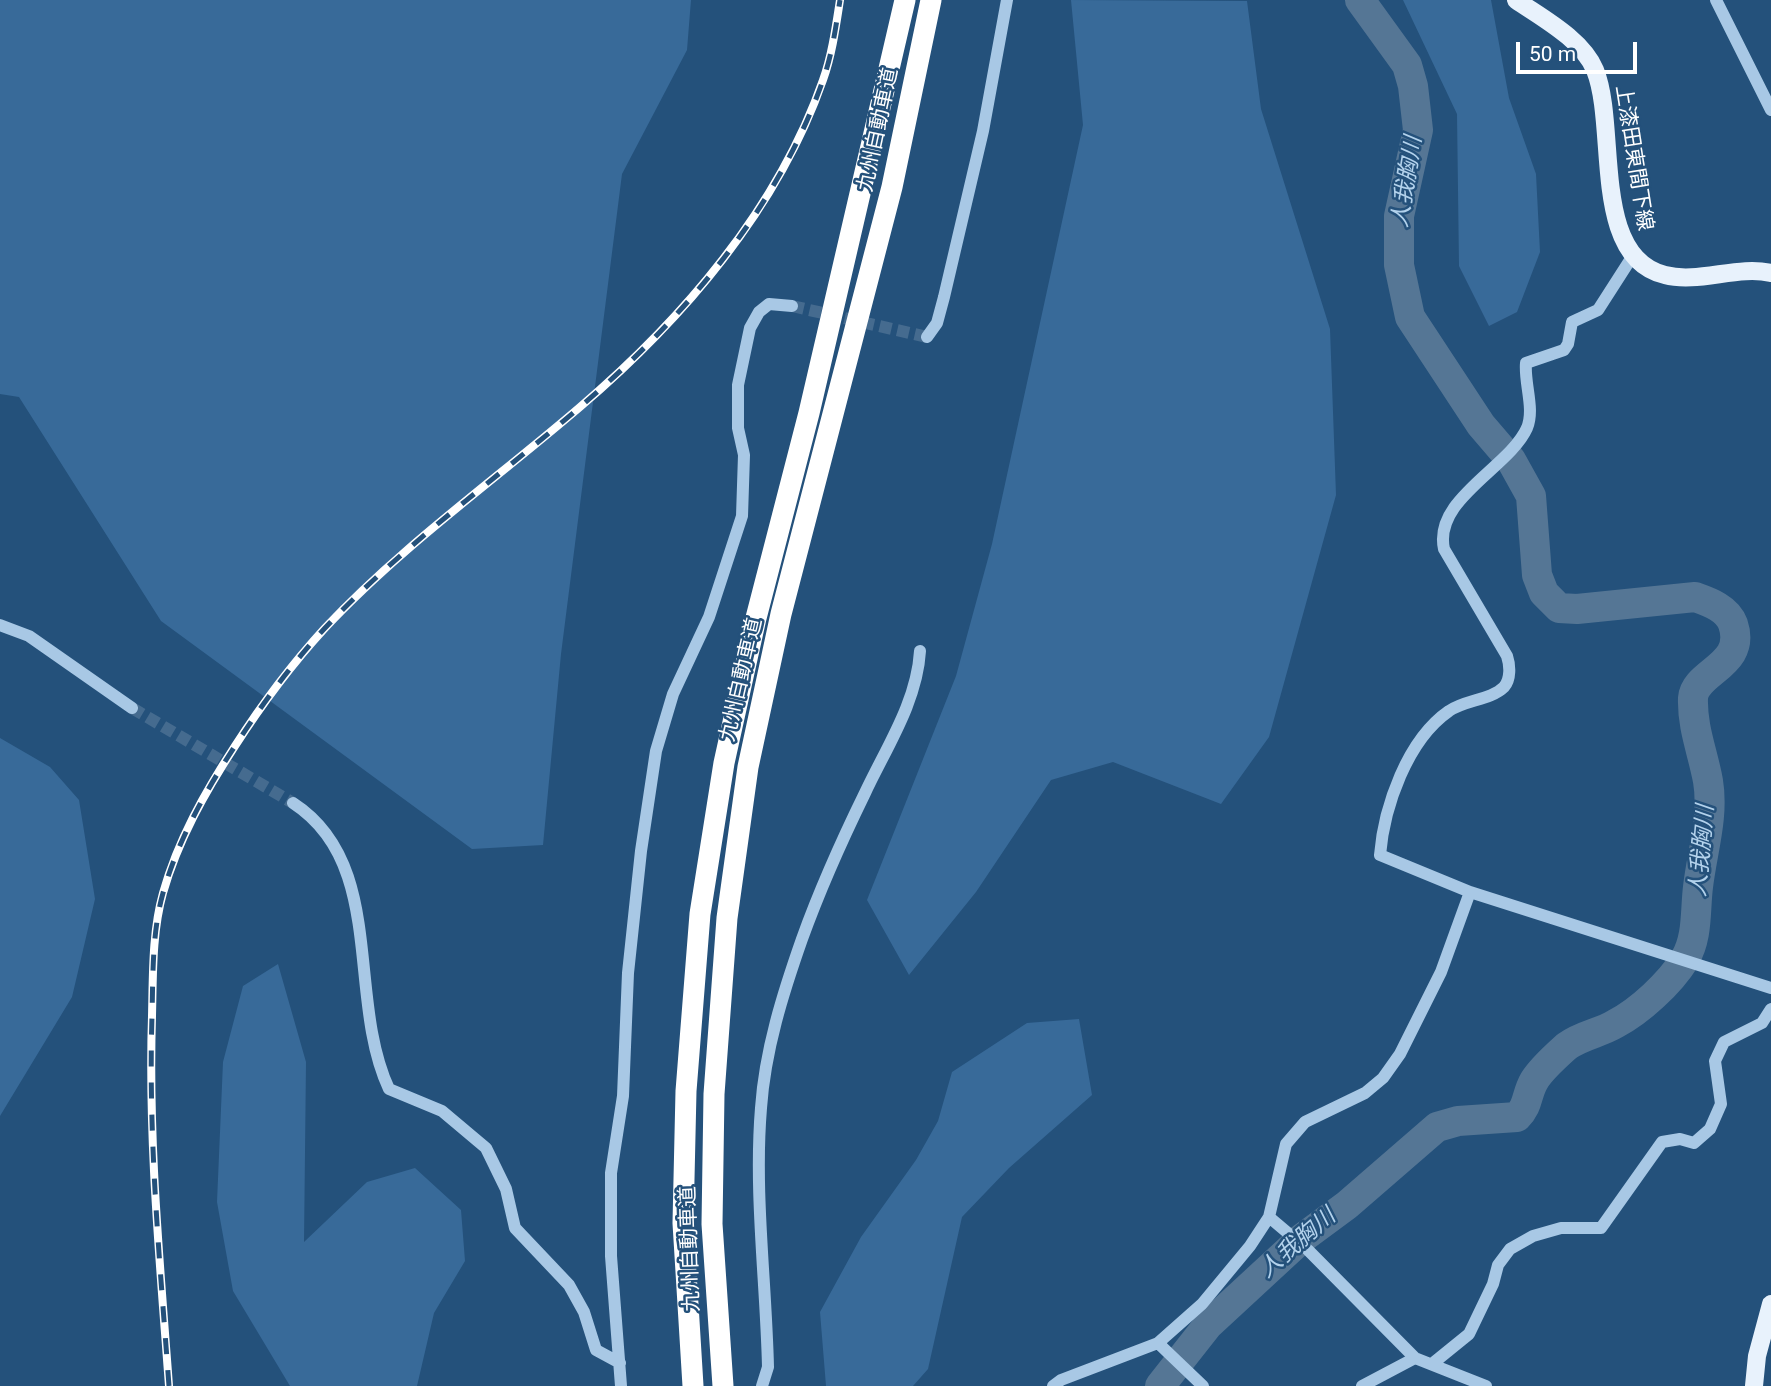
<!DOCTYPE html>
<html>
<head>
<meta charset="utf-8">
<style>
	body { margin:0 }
	#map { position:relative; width:1771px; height:1386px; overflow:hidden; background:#24517b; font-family:Roboto,sans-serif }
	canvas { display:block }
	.scale { position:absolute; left:1516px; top:42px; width:121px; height:32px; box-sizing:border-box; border:4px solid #fff; border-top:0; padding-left:9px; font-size:21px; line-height:24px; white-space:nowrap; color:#fff; -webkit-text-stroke:5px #24517b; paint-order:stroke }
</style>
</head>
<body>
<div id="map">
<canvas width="1771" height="1386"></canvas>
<div class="scale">50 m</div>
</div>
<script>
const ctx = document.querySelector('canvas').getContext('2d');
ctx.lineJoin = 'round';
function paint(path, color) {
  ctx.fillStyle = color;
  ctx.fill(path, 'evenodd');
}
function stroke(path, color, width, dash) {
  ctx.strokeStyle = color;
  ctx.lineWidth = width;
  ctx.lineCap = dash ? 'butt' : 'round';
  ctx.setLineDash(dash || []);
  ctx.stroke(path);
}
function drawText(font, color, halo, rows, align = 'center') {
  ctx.font = font + ' Roboto,"Noto Sans JP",sans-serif';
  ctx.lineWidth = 5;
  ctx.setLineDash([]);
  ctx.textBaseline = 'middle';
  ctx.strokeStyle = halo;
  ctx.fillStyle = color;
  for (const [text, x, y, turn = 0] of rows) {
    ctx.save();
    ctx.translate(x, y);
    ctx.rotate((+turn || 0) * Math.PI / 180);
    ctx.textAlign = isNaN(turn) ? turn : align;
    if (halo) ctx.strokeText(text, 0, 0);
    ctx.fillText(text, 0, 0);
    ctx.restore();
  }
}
paint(new Path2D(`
	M 0,0 L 691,0 L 687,50 L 622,174 L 561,654 L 543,845 L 472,849 L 161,621 L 19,397 L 0,394 Z
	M 1071,0 L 1247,1 L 1261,109 L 1330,329 L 1336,495 L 1269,737 L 1221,804 L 1113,762 L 1051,780 L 976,892 L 909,975 L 867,900 L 956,676 L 992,544 L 1083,125 Z
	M 1403,0 L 1491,0 L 1509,98 L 1536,174 L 1540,252 L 1517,312 L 1489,326 L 1459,266 L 1457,114 Z
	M 0,738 L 50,767 L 79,800 L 95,899 L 72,997 L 0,1116 Z
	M 278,964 L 306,1062 L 304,1242 L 367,1182 L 415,1168 L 461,1210 L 465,1261 L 434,1313 L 417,1386 L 290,1386 L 233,1291 L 217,1202 L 223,1062 L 243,986 Z
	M 1079,1019 L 1092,1095 L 1009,1168 L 962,1217 L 928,1369 L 913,1386 L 826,1386 L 820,1312 L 861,1237 L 916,1160 L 938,1121 L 952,1072 L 1027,1023 Z`), '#386a99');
stroke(new Path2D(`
	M 1160,1386 L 1208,1325 L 1301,1239 L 1347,1205 L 1437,1127 L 1458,1121 L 1517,1117 C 1529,1105 1526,1095 1534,1081 C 1541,1069 1557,1055 1567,1046 C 1582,1035 1600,1033 1615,1024 C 1640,1011 1670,983 1685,959 C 1698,937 1695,911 1698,887 C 1702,852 1714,817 1708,781 C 1703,753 1692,728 1693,698 C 1695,671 1747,666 1733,624 C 1727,608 1709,602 1695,597 L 1577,609 L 1559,608 L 1544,593 L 1537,575 L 1531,496 L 1511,460 L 1481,425 L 1410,317 L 1399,265 L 1399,216 L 1418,130 L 1413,86 L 1407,65 L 1360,0`), '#557695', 30);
stroke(new Path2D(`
	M 792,306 L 927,337
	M 132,708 L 293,803`), '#456b8f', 12, [12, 6]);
stroke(new Path2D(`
	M 1716,0 L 1771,110
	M 927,337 L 937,323 L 944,297 L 983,131 L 1007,0
	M 0,625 L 29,636 L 132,708
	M 293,803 C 387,864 346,997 389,1089 L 442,1111 L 486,1148 L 506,1189 L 515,1228 L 569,1285 L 584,1312 L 596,1350 L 620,1363
	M 1470,892 L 1380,855 C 1384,807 1407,740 1449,711 C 1464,700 1491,700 1504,687 C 1511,679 1510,665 1507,656 L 1444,549 C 1433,499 1509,468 1527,428 C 1535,409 1524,383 1526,363 L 1564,350 L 1568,344 L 1572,322 L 1598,310 L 1632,257
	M 1269,1217 L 1308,1250 L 1415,1358 L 1486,1386
	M 1158,1343 L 1203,1386
	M 1432,1364 L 1469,1334 L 1493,1284 L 1498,1265 L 1510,1249 L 1533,1236 L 1561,1228 L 1601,1228 L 1662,1142 L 1680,1139 L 1694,1143 L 1710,1129 L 1721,1104 L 1715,1061 L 1724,1042 L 1762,1023 L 1771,1009
	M 621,1386 L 611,1256 L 611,1173 L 623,1096 L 628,973 L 641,851 L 656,751 L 673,694 L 709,617 L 742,516 L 744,455 L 738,428 L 738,385 L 750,328 L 759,312 L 769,304 L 792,306
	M 762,1386 L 768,1367 C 766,1281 754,1193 761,1108 C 765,1050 783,993 802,939 C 820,889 842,840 865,793 C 886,748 917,702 920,651
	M 1053,1386 L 1061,1380 L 1158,1343 L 1202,1304 L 1250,1246 L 1269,1217 L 1286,1144 L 1305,1122 L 1365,1093 L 1383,1078 L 1400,1054 L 1441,972 L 1470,892 L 1771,988
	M 1362,1386 L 1415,1358`), '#a8c8e5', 12);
stroke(new Path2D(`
	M 1516,0 C 1542,18 1582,39 1595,70 C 1618,127 1590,257 1665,275 C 1698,284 1738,265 1771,273
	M 1754,1386 L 1757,1356 L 1771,1304`), '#e8f2fc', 18);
stroke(new Path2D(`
	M 693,1386 L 683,1223 L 686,1091 L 700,914 L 724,763 L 756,618 L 809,413 L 905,0
	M 723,1386 L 712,1224 L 714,1094 L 727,918 L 748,767 L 781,614 L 892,187 L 931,0`), '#fff', 21);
const rail = new Path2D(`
	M 169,1386 C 160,1263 148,1139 152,1016 C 153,976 152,932 163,893 C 178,840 205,792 235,746 C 262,704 291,665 325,628 C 402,546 495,480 580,407 C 682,320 778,209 823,80 C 832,55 836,26 840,0`);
stroke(rail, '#fff', 8);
stroke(rail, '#24517b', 5, [16]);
drawText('21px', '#fff', '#24517b', [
	["九州自動車道",879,130,-78],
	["上漆田東間下線",1633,158,81],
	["九州自動車道",742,680,-77],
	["九州自動車道",691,1249,-92]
]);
drawText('italic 23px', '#b3d2ec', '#24517b', [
	["人我胸川",1408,182,-81],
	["人我胸川",1703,851,-85],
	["人我胸川",1298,1244,-41]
]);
</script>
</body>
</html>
